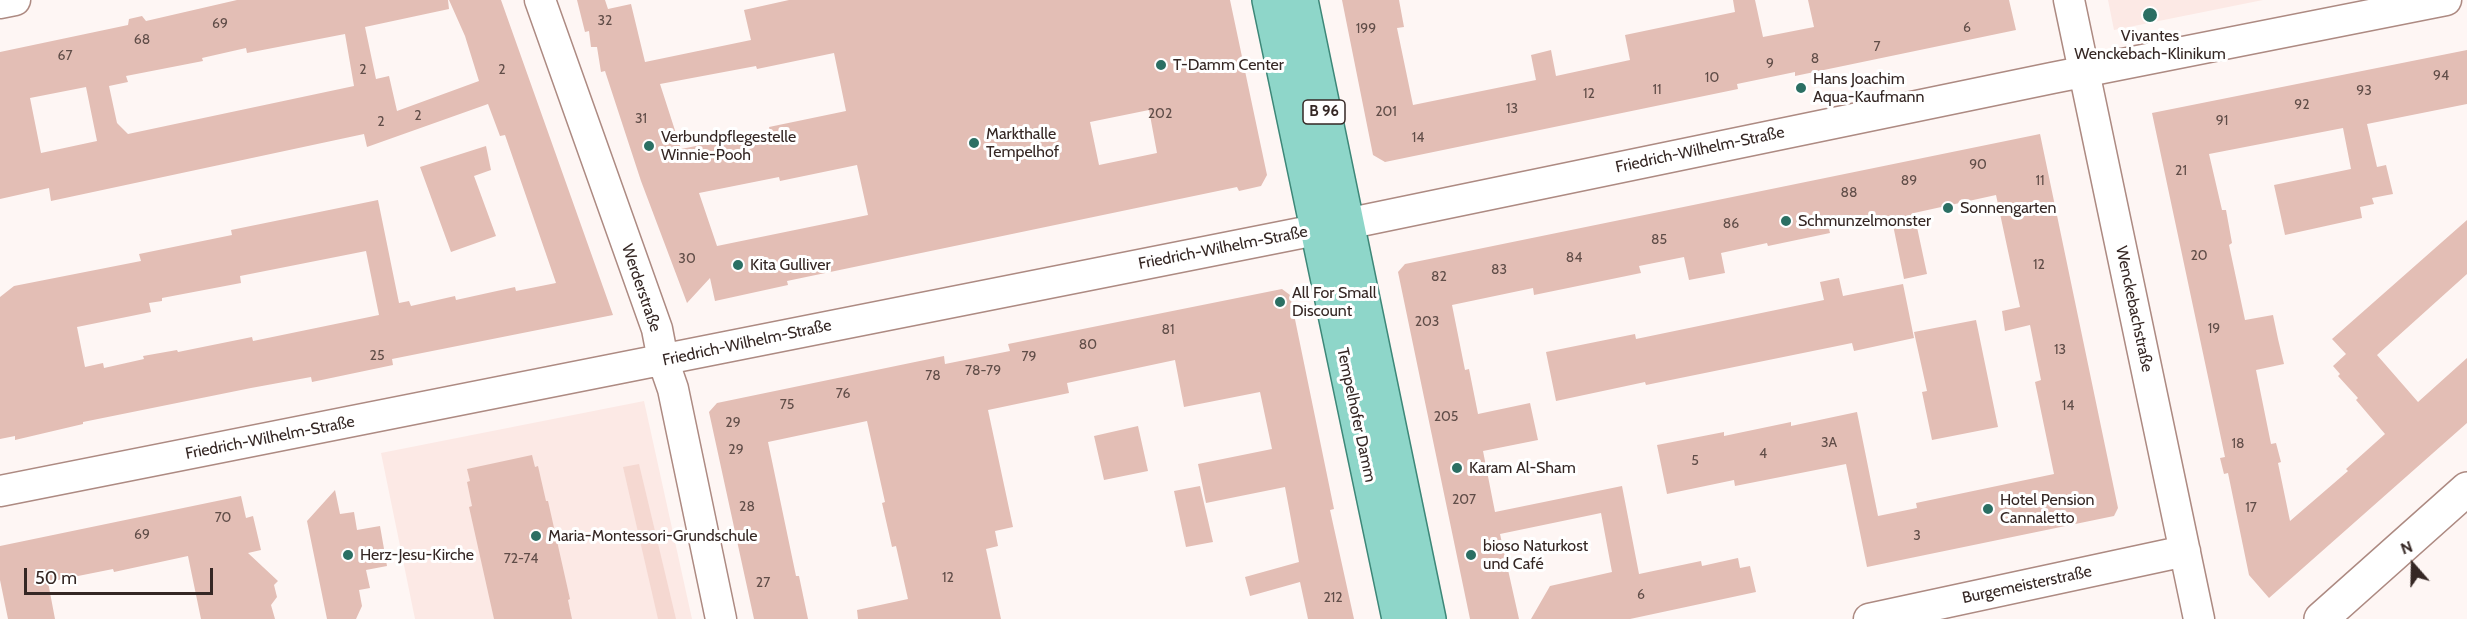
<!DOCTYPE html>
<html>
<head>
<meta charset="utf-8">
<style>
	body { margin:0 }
	#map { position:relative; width:2467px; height:619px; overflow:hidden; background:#fef6f4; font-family:Cabin,sans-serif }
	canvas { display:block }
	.north { position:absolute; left:2383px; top:535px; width:60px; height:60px; -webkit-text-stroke:4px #fff; paint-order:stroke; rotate:340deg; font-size:16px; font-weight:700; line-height:24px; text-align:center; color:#352724 }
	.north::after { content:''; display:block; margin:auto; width:21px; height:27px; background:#352724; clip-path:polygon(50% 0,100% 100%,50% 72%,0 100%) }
	.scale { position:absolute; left:24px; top:568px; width:189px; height:27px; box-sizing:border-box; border:3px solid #352724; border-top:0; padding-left:8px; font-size:18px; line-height:21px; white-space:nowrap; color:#352724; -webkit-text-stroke:4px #fff; paint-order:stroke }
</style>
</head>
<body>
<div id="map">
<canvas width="2467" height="619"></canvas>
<div class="north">N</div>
<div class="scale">50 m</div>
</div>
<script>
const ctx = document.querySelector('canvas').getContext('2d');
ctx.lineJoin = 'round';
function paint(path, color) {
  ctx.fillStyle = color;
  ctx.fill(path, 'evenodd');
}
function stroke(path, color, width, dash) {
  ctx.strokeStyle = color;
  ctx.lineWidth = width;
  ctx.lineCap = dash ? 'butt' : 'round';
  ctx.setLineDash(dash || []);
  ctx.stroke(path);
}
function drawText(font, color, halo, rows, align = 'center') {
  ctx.font = font + ' Cabin,sans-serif';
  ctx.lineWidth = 6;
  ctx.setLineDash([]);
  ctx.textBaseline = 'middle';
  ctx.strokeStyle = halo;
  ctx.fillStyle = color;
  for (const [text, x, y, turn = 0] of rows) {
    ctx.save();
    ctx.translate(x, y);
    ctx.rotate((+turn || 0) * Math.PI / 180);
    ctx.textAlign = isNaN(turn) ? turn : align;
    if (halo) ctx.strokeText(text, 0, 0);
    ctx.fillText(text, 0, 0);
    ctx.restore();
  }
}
paint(new Path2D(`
	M 2108,0 L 2263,0 L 2114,30 Z
	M 644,401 L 692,619 L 415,619 L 381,453 Z`), '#fce9e5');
paint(new Path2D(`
	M 639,464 L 676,619 L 658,619 L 623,467 Z`), '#f5d8d1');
paint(new Path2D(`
	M 237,0 L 448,0 L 449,9 L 365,27 L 376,79 L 389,76 L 397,111 L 479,81 L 465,36 L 449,0 L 501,0 L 613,315 L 392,359 L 393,365 L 312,382 L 311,377 L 251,388 L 83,422 L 83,424 L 15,440 L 15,436 L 0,439 L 0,297 L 14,286 L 141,261 L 139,254 L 232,235 L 231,230 L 378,200 L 399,303 L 409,301 L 411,306 L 455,296 L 456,300 L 515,287 L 516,291 L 556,283 L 505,135 L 500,136 L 488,104 L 367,147 L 364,134 L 51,201 L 49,188 L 0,199 L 0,52 L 128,25 L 129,19 L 142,16 L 146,21 ZM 345,34 L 354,86 L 128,134 L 117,123 L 109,86 L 128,82 L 126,76 L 203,61 L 202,58 L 246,48 L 247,53 ZM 86,87 L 97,141 L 41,153 L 30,98 ZM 366,251 L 379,315 L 253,341 L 252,337 L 178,352 L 177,350 L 143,356 L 144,359 L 104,368 L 103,363 L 85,367 L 77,327 L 151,312 L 149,303 L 162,301 L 162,298 L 241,283 L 240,276 Z
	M 577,0 L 605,0 L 608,9 L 631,4 L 645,62 L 751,40 L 744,10 L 789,0 L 1230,0 L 1267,175 L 1261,186 L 1239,191 L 1237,187 L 787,281 L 788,285 L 715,301 L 710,278 L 687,303 L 641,181 L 605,71 L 601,72 L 597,47 L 591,47 L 589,31 L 585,32 ZM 834,53 L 846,111 L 769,127 L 770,131 L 681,149 L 660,84 L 756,66 L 757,69 ZM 1149,110 L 1157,153 L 1099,165 L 1090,122 ZM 857,165 L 868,215 L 717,246 L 699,193 L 779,177 L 780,181 Z
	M 1342,0 L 1399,0 L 1404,27 L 1397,28 L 1413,105 L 1536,80 L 1531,55 L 1551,50 L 1556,76 L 1630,60 L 1625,35 L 1735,12 L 1733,0 L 1755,0 L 1763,37 L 1814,27 L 1808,0 L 2009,0 L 2016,30 L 1795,76 L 1795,72 L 1737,84 L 1738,89 L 1385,162 L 1373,155 Z
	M 2467,50 L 2467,104 L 2367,124 L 2377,167 L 2386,165 L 2393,194 L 2372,198 L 2374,204 L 2360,207 L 2362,218 L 2285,235 L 2274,185 L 2351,169 L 2343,128 L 2209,154 L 2222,210 L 2226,210 L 2232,243 L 2229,245 L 2245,320 L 2273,315 L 2278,339 L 2284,364 L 2256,370 L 2271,444 L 2276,443 L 2281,462 L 2278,463 L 2290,521 L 2348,471 L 2346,469 L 2385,434 L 2356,400 L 2358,398 L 2338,376 L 2340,374 L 2333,366 L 2346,354 L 2332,339 L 2467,220 L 2467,274 L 2377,355 L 2418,402 L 2467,358 L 2467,423 L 2269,598 L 2249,575 L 2228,473 L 2224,474 L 2220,458 L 2225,457 L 2152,113 Z
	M 2040,134 L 2118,508 L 2114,516 L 1867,567 L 1846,464 L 1735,486 L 1734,480 L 1667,494 L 1657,445 L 1724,432 L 1724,436 L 1791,422 L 1791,426 L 1857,412 L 1878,516 L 1917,508 L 1916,503 L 2054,474 L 2035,382 L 2041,380 L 2030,325 L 2005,331 L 2002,311 L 2020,307 L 1996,195 L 1914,213 L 1927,274 L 1904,279 L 1892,220 L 1872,225 L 1871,220 L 1829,229 L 1830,233 L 1768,246 L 1767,243 L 1721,253 L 1725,273 L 1689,280 L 1684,257 L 1639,266 L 1641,273 L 1534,295 L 1533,288 L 1452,305 L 1465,370 L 1469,369 L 1478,414 L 1530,403 L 1538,440 L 1483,451 L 1495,512 L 1622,486 L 1639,574 L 1701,561 L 1702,566 L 1738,558 L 1740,568 L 1750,566 L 1756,592 L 1630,619 L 1531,619 L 1550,586 L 1612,572 L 1601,513 L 1500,534 L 1519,619 L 1470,619 L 1398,272 L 1405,264 Z
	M 486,146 L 491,170 L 474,176 L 496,236 L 451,252 L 420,167 Z
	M 1839,278 L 1843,296 L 1903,284 L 1914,338 L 1854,351 L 1852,343 L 1646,385 L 1645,382 L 1556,401 L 1546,352 L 1635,334 L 1636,339 L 1824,300 L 1820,282 Z
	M 1282,289 L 1290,295 L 1334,509 L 1330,510 L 1354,619 L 1308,619 L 1300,582 L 1250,596 L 1245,577 L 1299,562 L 1285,487 L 1206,503 L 1198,464 L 1272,449 L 1260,392 L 1184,407 L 1175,360 L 1067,383 L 1069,393 L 988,410 L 1013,527 L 995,531 L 998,546 L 986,549 L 1001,619 L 858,619 L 857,610 L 908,599 L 896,546 L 892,547 L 882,503 L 885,502 L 867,421 L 768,442 L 796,576 L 799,576 L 808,619 L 754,619 L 709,412 L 717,403 L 944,356 L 945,364 L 1010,351 L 1008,344 Z
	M 1976,320 L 1998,427 L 1932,440 L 1922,392 L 1927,391 L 1914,332 Z
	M 1138,426 L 1148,471 L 1104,480 L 1094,436 Z
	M 532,455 L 535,467 L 538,466 L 546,501 L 548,501 L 570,599 L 568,600 L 572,619 L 494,619 L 469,507 L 472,506 L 467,482 L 470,481 L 467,469 Z
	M 1200,486 L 1213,542 L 1186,547 L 1174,491 Z
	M 335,490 L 340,514 L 354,512 L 357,530 L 380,526 L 387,566 L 366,570 L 370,588 L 359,590 L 362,606 L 356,619 L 327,619 L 307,521 Z
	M 241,496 L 246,518 L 253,516 L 261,550 L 248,553 L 278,581 L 274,585 L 277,597 L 271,605 L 275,619 L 201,619 L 188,556 L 114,572 L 113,569 L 48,582 L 55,619 L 8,619 L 0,580 L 0,546 Z`), '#e3beb5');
const street = new Path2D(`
	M 540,0 L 657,329 L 663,360 L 673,389 L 721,619
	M 2069,0 L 2199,619
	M 0,3 L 15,0
	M 0,491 L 1346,224 L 2052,78 L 2446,0
	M 1869,619 L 2185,551`);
const secondary = new Path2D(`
	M 2321,619 L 2467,489`);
const primary = new Path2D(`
	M 1269,0 L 1399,619
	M 1301,0 L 1429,619`);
stroke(street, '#ad8a82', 33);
stroke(secondary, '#ad8a82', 36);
stroke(primary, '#3d8778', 36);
stroke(street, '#fff', 30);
stroke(secondary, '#fff', 33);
stroke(primary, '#8ed6c9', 33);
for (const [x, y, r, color] of [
	[2150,15,8,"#2b6f63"],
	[1161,65,6,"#2b6f63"],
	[1801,88,6,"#2b6f63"],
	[974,143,6,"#2b6f63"],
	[649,146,6,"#2b6f63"],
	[1948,208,6,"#2b6f63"],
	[1786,221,6,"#2b6f63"],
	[738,265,6,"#2b6f63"],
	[1280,302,6,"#2b6f63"],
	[1457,468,6,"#2b6f63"],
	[1988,509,6,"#2b6f63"],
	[536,536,6,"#2b6f63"],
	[348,555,6,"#2b6f63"],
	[1471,555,6,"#2b6f63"]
]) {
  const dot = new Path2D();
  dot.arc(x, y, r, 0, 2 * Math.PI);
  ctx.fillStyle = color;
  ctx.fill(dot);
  stroke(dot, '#fff', 2);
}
drawText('14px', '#604d48', null, [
	["32",605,21],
	["69",220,24],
	["6",1967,28],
	["199",1366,29],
	["68",142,40],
	["7",1877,47],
	["67",65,56],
	["8",1815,59],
	["9",1770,64],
	["2",363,70],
	["2",502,70],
	["94",2441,76],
	["10",1712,78],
	["11",1657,90],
	["93",2364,91],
	["12",1589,94],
	["92",2302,105],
	["13",1512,109],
	["201",1386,112],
	["202",1160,114],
	["2",418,116],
	["31",641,119],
	["91",2222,121],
	["2",381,122],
	["14",1418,138],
	["90",1978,165],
	["21",2181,171],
	["89",1909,181],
	["11",2040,181],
	["88",1849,193],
	["86",1731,224],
	["85",1659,240],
	["20",2199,256],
	["84",1574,258],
	["30",687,259],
	["12",2039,265],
	["83",1499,270],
	["82",1439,277],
	["203",1427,322],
	["19",2214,329],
	["81",1168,330],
	["80",1088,345],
	["13",2060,350],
	["25",377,356],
	["79",1029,357],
	["78-79",983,371],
	["78",933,376],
	["76",843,394],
	["75",787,405],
	["14",2068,406],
	["205",1446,417],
	["29",733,423],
	["3A",1829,443],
	["18",2238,444],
	["29",736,450],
	["4",1763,454],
	["5",1695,461],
	["207",1464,500],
	["28",747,507],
	["17",2251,508],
	["70",223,518],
	["69",142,535],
	["3",1917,536],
	["72-74",521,559],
	["12",948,578],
	["27",763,583],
	["6",1641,595],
	["212",1333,598]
]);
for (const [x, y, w] of [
	[1324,112,42]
]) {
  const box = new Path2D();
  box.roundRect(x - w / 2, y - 12, w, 24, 4.5);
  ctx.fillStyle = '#fff';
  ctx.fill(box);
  stroke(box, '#352724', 1.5);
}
drawText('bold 15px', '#352724', null, [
	["B 96",1324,112]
]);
drawText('16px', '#352724', '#fff', [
	["Vivantes",2150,36,"center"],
	["Wenckebach-Klinikum",2150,54,"center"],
	["T-Damm Center",1173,65],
	["Hans Joachim",1813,79],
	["Aqua-Kaufmann",1813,97],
	["Markthalle",986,134],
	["Tempelhof",986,152],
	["Verbundpflegestelle",661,137],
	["Winnie-Pooh",661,155],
	["Sonnengarten",1960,208],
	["Schmunzelmonster",1798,221],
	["Kita Gulliver",750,265],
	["All For Small",1292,293],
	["Discount",1292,311],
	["Karam Al-Sham",1469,468],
	["Hotel Pension",2000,500],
	["Cannaletto",2000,518],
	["Maria-Montessori-Grundschule",548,536],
	["bioso Naturkost",1483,546],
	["und Café",1483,564],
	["Herz-Jesu-Kirche",360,555]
], 'left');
drawText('16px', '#352724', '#fff', [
	["Friedrich-Wilhelm-Straße",1700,150,-12],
	["Friedrich-Wilhelm-Straße",1223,248,-11],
	["Werderstraße",641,288,71],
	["Wenckebachstraße",2134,309,78],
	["Friedrich-Wilhelm-Straße",747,343,-12],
	["Tempelhofer Damm",1356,415,78],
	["Friedrich-Wilhelm-Straße",270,438,-11],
	["Burgemeisterstraße",2027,585,-12]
]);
</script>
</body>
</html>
